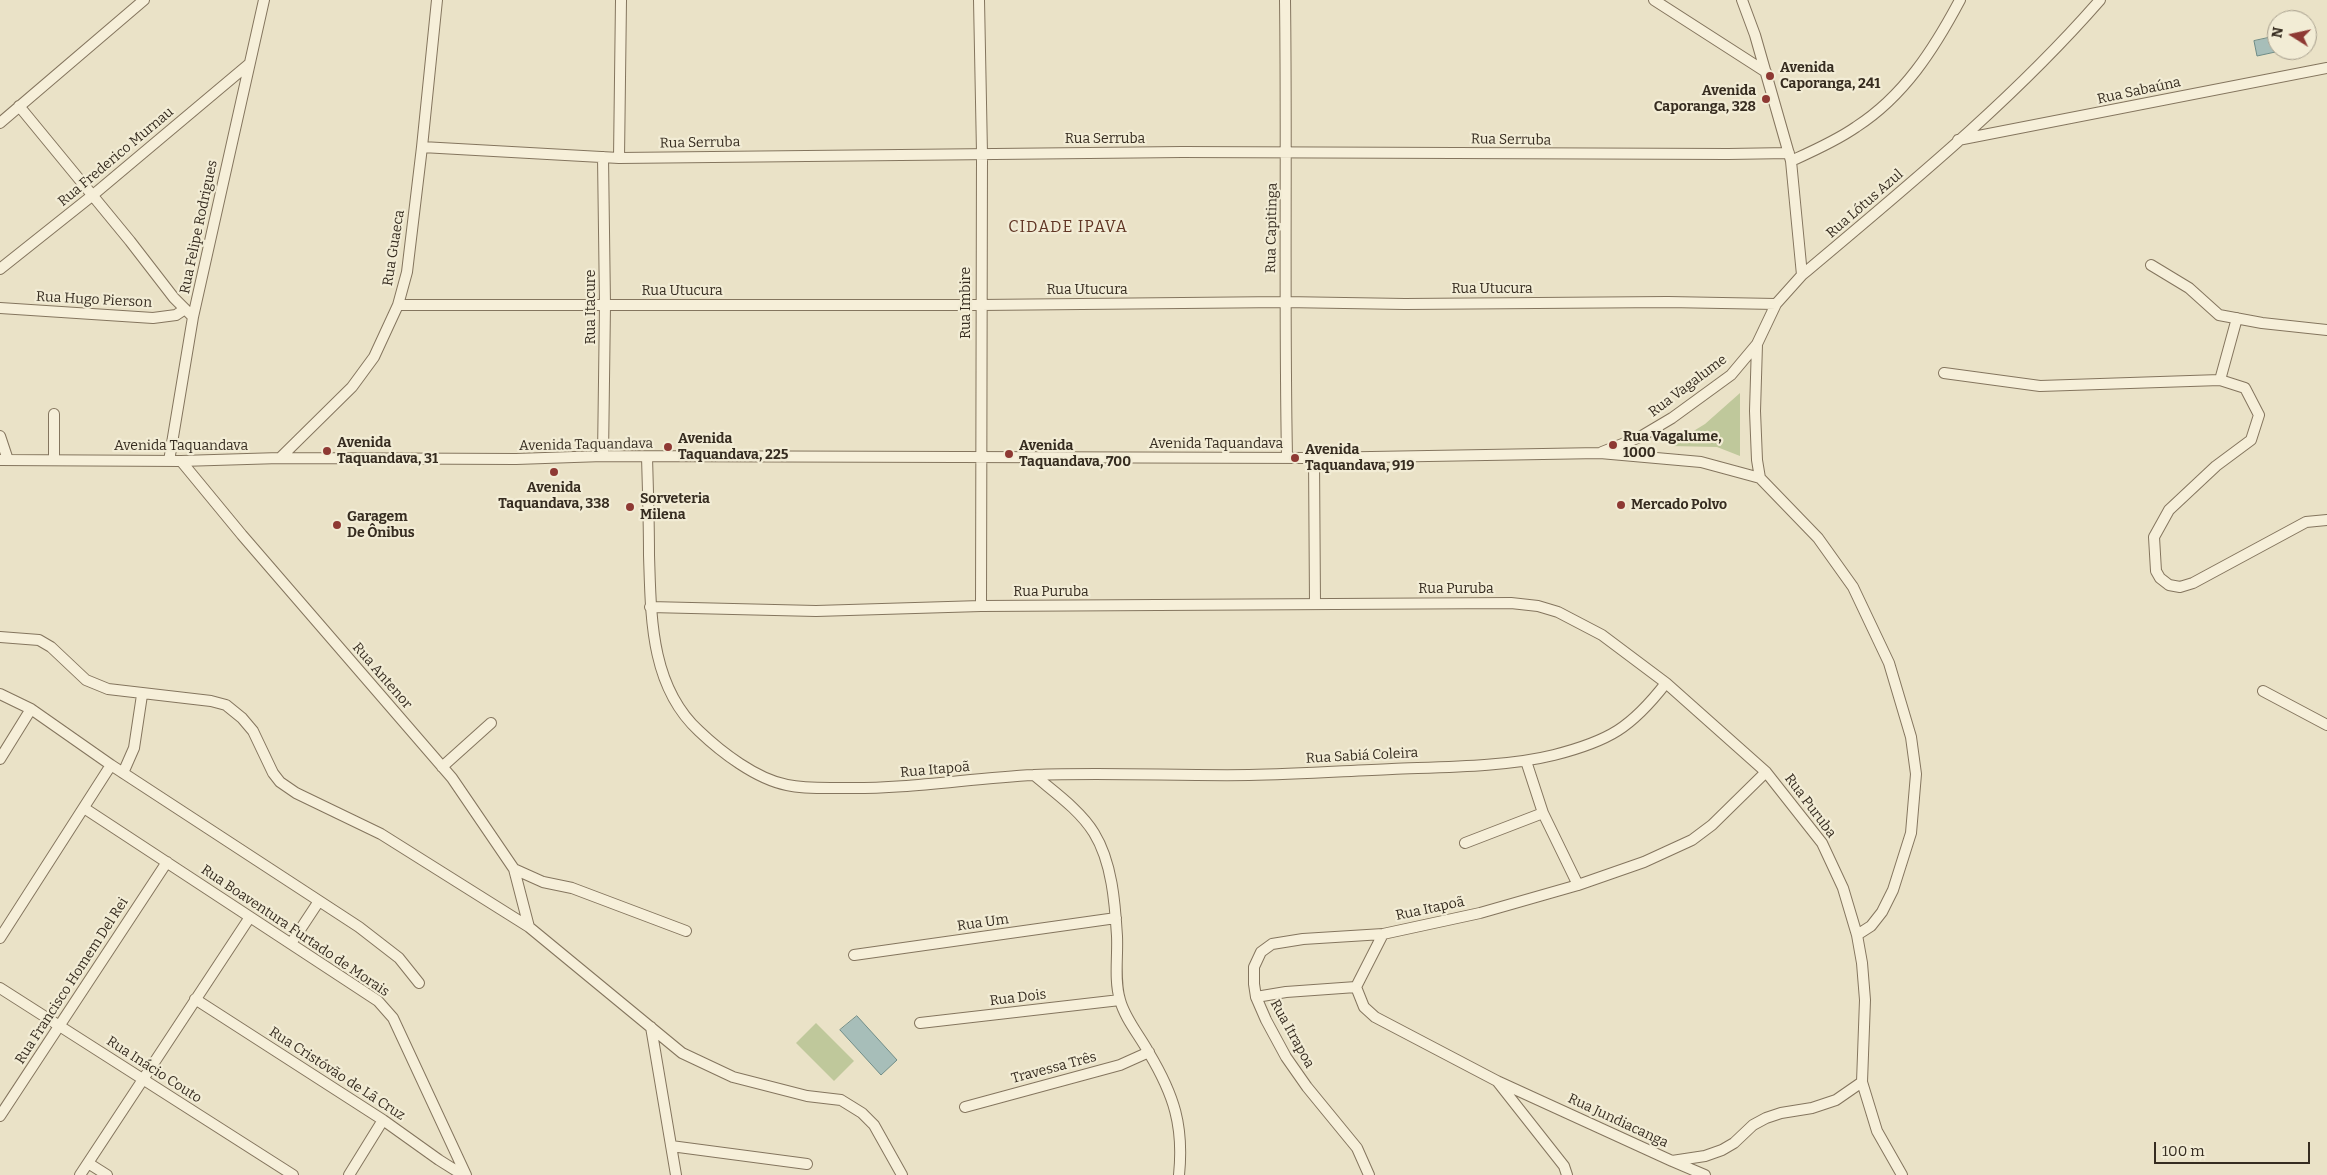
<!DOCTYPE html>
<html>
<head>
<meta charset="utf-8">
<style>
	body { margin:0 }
	#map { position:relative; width:2327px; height:1175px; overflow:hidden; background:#eae2c7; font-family:Bitter,serif }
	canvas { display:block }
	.north { position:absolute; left:2267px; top:10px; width:50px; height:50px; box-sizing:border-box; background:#f2ecd5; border:1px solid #a79f8d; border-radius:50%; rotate:280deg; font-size:14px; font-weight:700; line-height:20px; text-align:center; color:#362c20 }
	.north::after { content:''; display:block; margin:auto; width:18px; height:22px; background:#8e3933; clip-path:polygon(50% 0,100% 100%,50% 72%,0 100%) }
	.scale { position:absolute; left:2154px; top:1142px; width:156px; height:22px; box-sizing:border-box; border:2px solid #362c20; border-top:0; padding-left:6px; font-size:15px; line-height:18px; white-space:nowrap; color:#362c20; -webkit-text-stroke:4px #f2ecd5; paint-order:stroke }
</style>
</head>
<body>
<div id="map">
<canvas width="2327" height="1175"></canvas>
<div class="north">N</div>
<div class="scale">100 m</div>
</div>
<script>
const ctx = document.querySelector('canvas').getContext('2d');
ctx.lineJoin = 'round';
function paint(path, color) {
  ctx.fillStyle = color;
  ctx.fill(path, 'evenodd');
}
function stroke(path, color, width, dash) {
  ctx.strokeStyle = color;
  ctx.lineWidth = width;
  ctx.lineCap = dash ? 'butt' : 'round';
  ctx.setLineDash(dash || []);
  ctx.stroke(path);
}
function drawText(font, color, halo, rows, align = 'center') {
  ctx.font = font + ' Bitter,serif';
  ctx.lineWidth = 4.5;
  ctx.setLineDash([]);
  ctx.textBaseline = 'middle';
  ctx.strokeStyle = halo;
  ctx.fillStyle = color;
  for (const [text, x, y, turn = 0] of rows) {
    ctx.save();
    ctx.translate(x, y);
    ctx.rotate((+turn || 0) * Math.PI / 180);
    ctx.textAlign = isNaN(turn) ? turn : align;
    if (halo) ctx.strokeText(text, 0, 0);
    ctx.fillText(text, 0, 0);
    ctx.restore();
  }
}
paint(new Path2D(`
	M 1740,393 L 1740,456 L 1717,447 L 1669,446 L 1705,424 Z
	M 816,1023 L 854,1061 L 834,1081 L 796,1043 Z`), '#bfc89b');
const water = new Path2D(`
	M 2277,36 L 2277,50 L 2280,51 L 2257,56 L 2254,41 Z
	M 857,1016 L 897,1060 L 881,1075 L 840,1030 Z`);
paint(water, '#a7beb9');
stroke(water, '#6f8c87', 1);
const street = new Path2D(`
	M 979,0 L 982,153 L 981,606
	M 1285,0 C 1287,153 1284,305 1287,457
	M 1654,0 L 1766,72
	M 1742,0 L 1755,35 L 1791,161 L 1802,275
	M 19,106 L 130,241 L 174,298 L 193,317
	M 0,123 L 144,0
	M 1958,140 L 2327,68
	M 422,147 L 619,158 L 1182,152 L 1728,154 L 1789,153
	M 603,157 L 605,305 L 603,456
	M 619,158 L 621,0
	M 1791,161 C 1813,151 1836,141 1856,127 C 1904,96 1934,49 1960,0
	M 2151,265 L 2189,288 L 2219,315 L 2262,323 L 2327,330
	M 0,269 L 93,195 L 249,64
	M 398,305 L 980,305 L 1284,302 L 1405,304 L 1668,302 L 1776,304
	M 0,308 L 153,318 L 176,315 L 185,309
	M 1944,373 L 2040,386 L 2220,380 L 2245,388 L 2259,415 L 2251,440 L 2216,466 L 2169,510 L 2154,537 L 2156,571 L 2160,578 L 2169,585 L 2180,587 L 2193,583 L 2306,522 L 2327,520
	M 2220,380 L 2237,318
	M 0,436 L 8,460
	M 1602,452 L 1640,437 L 1672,418 L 1731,375 L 1757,344
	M 647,457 C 648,490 649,522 649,555 C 651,616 650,686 699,731 C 721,752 756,779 787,785 C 806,789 826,788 845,788 C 908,789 971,778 1034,775 C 1105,772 1177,776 1249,775 C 1296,774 1344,771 1392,769 C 1442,767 1506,767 1554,755 C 1609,741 1631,728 1666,683
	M 280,458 L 352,387 L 374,357 L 398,305 L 407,272 L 422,147 L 437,0
	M 1314,458 L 1315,604
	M 0,460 L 181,461 L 280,458 L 516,459 L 603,456 L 1314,458 L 1600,453 L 1701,462 L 1760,478 L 1818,538 L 1853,587 L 1889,663 L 1911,737 L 1916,774 L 1911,833 L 1893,890 L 1882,912 L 1871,926 L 1857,935
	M 54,460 L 54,414
	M 169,461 L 193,317 L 264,0
	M 181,461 L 242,535 L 452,778 L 514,869 L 529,927
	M 1760,478 L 1757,460 L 1755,411 L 1757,344 L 1776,304 L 1802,275 C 1905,188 2011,102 2100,0
	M 650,607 L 816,611 L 981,606 L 1511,603 L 1538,606 L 1558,612 L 1602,635 L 1666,683 L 1766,772 L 1822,843 L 1843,888 L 1857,935 L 1862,963 L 1865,1000 L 1862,1082 L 1877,1131 L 1902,1175
	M 0,637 L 39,640 L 51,647 L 86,680 L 108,689 L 211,701 L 226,705 L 242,718 L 253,731 L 273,773 L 280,782 L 296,793 L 381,834 L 529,927 L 682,1053 L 733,1077 L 807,1096 L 841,1100 L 862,1113 L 874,1125 L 902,1175
	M 2263,691 L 2327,725
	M 0,694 L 31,709 L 111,765 L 359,927 L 399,958 L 419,983
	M 0,759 L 31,709
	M 1526,761 L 1543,813 L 1578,885
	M 442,767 L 491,723
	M 123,773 L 134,748 L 142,695
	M 1034,775 C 1054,792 1080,810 1094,833 C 1112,862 1115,903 1117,936 C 1118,956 1114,980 1120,1000 C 1125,1019 1140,1036 1149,1053 C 1174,1095 1184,1126 1179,1175
	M 84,808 L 378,1001 L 393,1018 L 466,1175
	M 1465,843 L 1543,813
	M 514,869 L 543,882 L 572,888 L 686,931
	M 1383,934 L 1356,987 L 1364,1007 L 1375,1017 L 1497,1081 L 1564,1166 L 1567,1175
	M 0,938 L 111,765
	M 292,942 L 319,901
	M 854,955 L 1116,918
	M 0,988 L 293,1175
	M 1256,997 L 1286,992 L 1356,987
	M 195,999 L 383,1120 L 439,1160 L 463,1175
	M 920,1023 L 1120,1000
	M 651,1027 L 676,1175
	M 1497,1081 L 1672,1161 L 1705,1156 L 1722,1150 L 1734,1143 L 1753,1125 L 1766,1118 L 1781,1113 L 1812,1108 L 1836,1100 L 1862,1082
	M 965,1107 L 1120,1065 L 1149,1052
	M 0,1116 L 167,862
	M 671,1146 L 807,1164
	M 1672,1161 L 1705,1175
	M 88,1163 L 107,1175
	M 80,1175 L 250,917
	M 349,1175 L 383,1120
	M 1369,1175 L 1357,1148 L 1307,1087 L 1286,1057 L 1266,1020 L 1256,997 L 1254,984 L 1254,967 L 1261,952 L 1272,944 L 1303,939 L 1383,934 L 1480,913 L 1578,885 L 1644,862 L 1692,840 L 1712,825 L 1766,772`);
stroke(street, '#84755e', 12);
stroke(street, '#f6efd9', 10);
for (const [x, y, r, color] of [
	[1770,76,5,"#8e3933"],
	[1766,99,5,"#8e3933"],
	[1613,445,5,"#8e3933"],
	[668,447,5,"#8e3933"],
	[327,451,5,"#8e3933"],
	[1009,454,5,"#8e3933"],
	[1295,458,5,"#8e3933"],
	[554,472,5,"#8e3933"],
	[1621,505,5,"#8e3933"],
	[630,507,5,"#8e3933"],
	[337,525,5,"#8e3933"]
]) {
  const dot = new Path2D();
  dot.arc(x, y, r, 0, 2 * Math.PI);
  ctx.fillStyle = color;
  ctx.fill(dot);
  stroke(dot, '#f2ecd5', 2);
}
drawText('bold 14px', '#362c20', '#f2ecd5', [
	["Avenida",1780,68],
	["Caporanga, 241",1780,84],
	["Avenida",1756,91,"right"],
	["Caporanga, 328",1756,107,"right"],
	["Rua Vagalume,",1623,437],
	["1000",1623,453],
	["Avenida",678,439],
	["Taquandava, 225",678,455],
	["Avenida",337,443],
	["Taquandava, 31",337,459],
	["Avenida",1019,446],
	["Taquandava, 700",1019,462],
	["Avenida",1305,450],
	["Taquandava, 919",1305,466],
	["Avenida",554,488,"center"],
	["Taquandava, 338",554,504,"center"],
	["Sorveteria",640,499],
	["Milena",640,515],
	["Mercado Polvo",1631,505],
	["Garagem",347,517],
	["De Ônibus",347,533]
], 'left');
drawText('14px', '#362c20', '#f2ecd5', [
	["Rua Sabaúna",2139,91,-12],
	["Rua Serruba",1105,139],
	["Rua Serruba",1511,140,1],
	["Rua Serruba",700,143,-1],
	["Rua Frederico Murnau",116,157,-40],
	["Rua Lótus Azul",1865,204,-41],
	["Rua Felipe Rodrigues",199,227,-78],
	["Rua Capitinga",1272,228,-89],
	["Rua Guaeca",394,248,-81],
	["Rua Utucura",1492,289],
	["Rua Utucura",1087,290],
	["Rua Utucura",682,291],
	["Rua Hugo Pierson",94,300,3],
	["Rua Imbire",966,303,-90],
	["Rua Itacure",591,307,-90],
	["Rua Vagalume",1688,386,-37],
	["Avenida Taquandava",1216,444],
	["Avenida Taquandava",586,445,-1],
	["Avenida Taquandava",181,446],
	["Rua Puruba",1456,589],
	["Rua Puruba",1051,592],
	["Rua Antenor",382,676,49],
	["Rua Sabiá Coleira",1362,756,-3],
	["Rua Itapoã",935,770,-5],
	["Rua Puruba",1810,806,53],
	["Rua Itapoã",1430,909,-12],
	["Rua Um",983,923,-8],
	["Rua Boaventura Furtado de Morais",295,931,34],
	["Rua Francisco Homem Del Rei",72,981,-57],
	["Rua Dois",1018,998,-7],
	["Rua Itrapoa",1292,1034,61],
	["Travessa Três",1054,1068,-15],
	["Rua Inácio Couto",154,1070,33],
	["Rua Cristóvão de Lã Cruz",337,1074,33],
	["Rua Jundiacanga",1618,1121,25]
]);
ctx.letterSpacing = '1px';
drawText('16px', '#5f3423', '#f2ecd5', [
	["CIDADE IPAVA",1068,228]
]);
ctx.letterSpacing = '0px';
</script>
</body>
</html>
